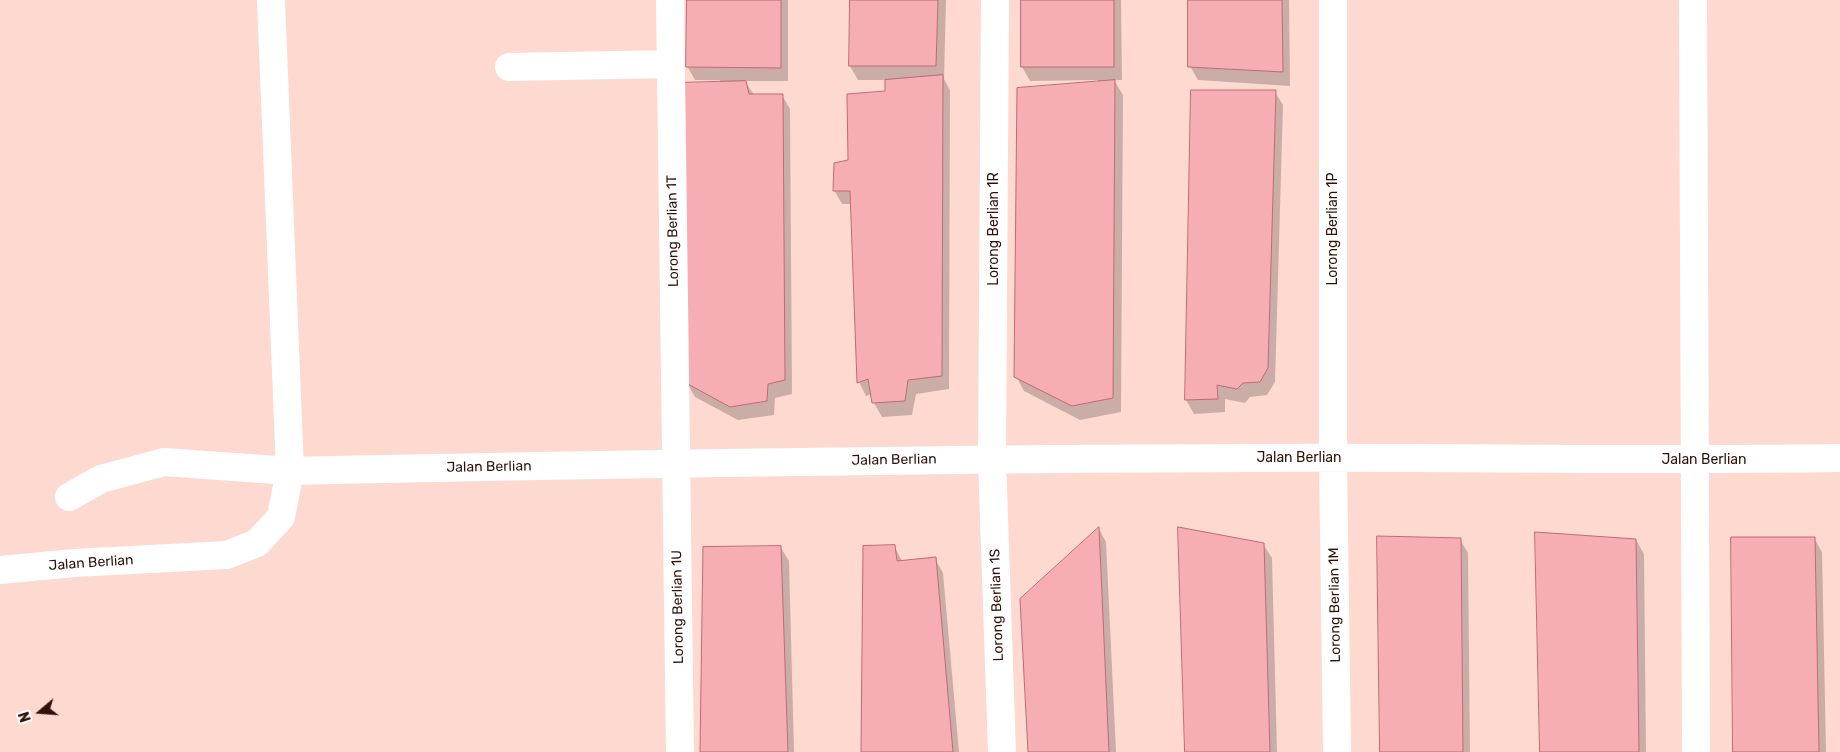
<!DOCTYPE html>
<html>
<head>
<meta charset="utf-8">
<style>
	body { margin:0 }
	#map { position:relative; width:1840px; height:752px; overflow:hidden; background:#fdd9d0; font-family:Rubik,sans-serif }
	canvas { display:block }
	.north { position:absolute; left:15px; top:687px; width:50px; height:50px; -webkit-text-stroke:4px #fff; paint-order:stroke; rotate:252deg; font-size:14px; font-weight:700; line-height:20px; text-align:center; color:#31120b }
	.north::after { content:''; display:block; margin:auto; width:18px; height:22px; background:#31120b; clip-path:polygon(50% 0,100% 100%,50% 72%,0 100%) }
</style>
</head>
<body>
<div id="map">
<canvas width="1840" height="752"></canvas>
<div class="north">N</div>
</div>
<script>
const ctx = document.querySelector('canvas').getContext('2d');
ctx.lineJoin = 'round';
function paint(path, color) {
  ctx.fillStyle = color;
  ctx.fill(path, 'evenodd');
}
function stroke(path, color, width, dash) {
  ctx.strokeStyle = color;
  ctx.lineWidth = width;
  ctx.lineCap = dash ? 'butt' : 'round';
  ctx.setLineDash(dash || []);
  ctx.stroke(path);
}
function drawText(font, color, halo, rows, align = 'center') {
  ctx.font = font + ' Rubik,sans-serif';
  ctx.lineWidth = 4;
  ctx.setLineDash([]);
  ctx.textBaseline = 'middle';
  ctx.strokeStyle = halo;
  ctx.fillStyle = color;
  for (const [text, x, y, turn = 0] of rows) {
    ctx.save();
    ctx.translate(x, y);
    ctx.rotate((+turn || 0) * Math.PI / 180);
    ctx.textAlign = isNaN(turn) ? turn : align;
    if (halo) ctx.strokeText(text, 0, 0);
    ctx.fillText(text, 0, 0);
    ctx.restore();
  }
}
paint(new Path2D(`
	M 688,0 L 788,0 L 788,81 L 745,81 L 754,95 L 782,95 L 790,109 L 792,394 L 775,398 L 774,415 L 738,420 L 695,397 L 687,383 L 720,83 L 720,80 L 695,80 L 687,66 Z
	M 851,0 L 946,0 L 944,79 L 950,90 L 949,389 L 916,394 L 912,415 L 882,417 L 874,403 L 872,394 L 866,396 L 859,382 L 851,204 L 842,204 L 834,190 L 886,92 L 886,80 L 858,80 L 850,66 Z
	M 1022,0 L 1121,0 L 1122,80 L 1114,80 L 1123,95 L 1121,412 L 1080,420 L 1024,391 L 1016,376 L 1098,80 L 1030,81 L 1022,67 Z
	M 1189,0 L 1289,0 L 1290,86 L 1198,80 L 1190,66 Z
	M 1275,92 L 1283,105 L 1275,382 L 1267,395 L 1250,397 L 1245,403 L 1225,399 L 1225,412 L 1194,414 L 1186,400 Z
	M 1099,529 L 1106,542 L 1116,752 L 1029,752 Z
	M 1814,538 L 1822,552 L 1826,752 L 1734,752 Z
	M 1460,539 L 1468,553 L 1470,752 L 1381,752 Z
	M 1636,540 L 1644,554 L 1646,752 L 1541,752 Z
	M 1263,544 L 1272,558 L 1277,752 L 1187,752 Z
	M 894,546 L 902,561 L 935,559 L 943,573 L 959,752 L 862,752 Z
	M 781,548 L 789,561 L 794,752 L 702,752 Z`), '#0003');
const building = new Path2D(`
	M 687,0 L 781,0 L 781,68 L 686,67 Z
	M 850,0 L 938,0 L 936,66 L 849,66 Z
	M 1021,0 L 1114,0 L 1114,67 L 1021,67 Z
	M 1188,0 L 1282,0 L 1283,72 L 1188,67 Z
	M 943,75 L 942,376 L 908,380 L 905,401 L 872,403 L 868,379 L 857,383 L 850,191 L 833,191 L 834,163 L 848,160 L 847,94 L 885,91 L 885,80 Z
	M 1115,80 L 1113,398 L 1072,406 L 1014,377 L 1017,88 Z
	M 746,81 L 749,94 L 783,94 L 785,380 L 768,384 L 767,401 L 730,407 L 686,383 L 675,83 Z
	M 1191,90 L 1276,90 L 1268,368 L 1260,382 L 1243,383 L 1237,389 L 1217,385 L 1218,399 L 1185,400 Z
	M 1099,527 L 1109,752 L 1028,752 L 1020,599 Z
	M 1178,527 L 1264,543 L 1270,752 L 1185,752 Z
	M 1535,532 L 1636,539 L 1639,752 L 1540,752 Z
	M 1377,536 L 1461,538 L 1463,752 L 1380,752 Z
	M 1731,537 L 1815,537 L 1819,752 L 1733,752 Z
	M 895,545 L 897,561 L 936,557 L 953,752 L 861,752 L 863,546 Z
	M 781,546 L 788,752 L 700,752 L 703,547 Z`);
paint(building, '#f6aeb4');
stroke(building, '#be6b73', 1);
stroke(new Path2D(`
	M 670,0 L 680,752
	M 995,0 L 992,459 L 1002,752
	M 1333,0 L 1333,458 L 1337,752
	M 1693,0 L 1696,752
	M 509,67 L 671,64
	M 69,497 L 101,479 L 164,462 L 290,471 L 271,0
	M 0,570 L 74,563 L 227,555 L 257,543 L 281,517 L 290,471 C 612,464 934,459 1256,458 C 1451,457 1645,461 1840,458`), '#fff', 28);
drawText('14px', '#31120b', '#fff', [
	["Lorong Berlian 1R",994,229,-90],
	["Lorong Berlian 1P",1333,229,-90],
	["Lorong Berlian 1T",673,231,-91],
	["Jalan Berlian",1299,458],
	["Jalan Berlian",894,460,-1],
	["Jalan Berlian",1704,460],
	["Jalan Berlian",489,467,-1],
	["Jalan Berlian",91,563,-4],
	["Lorong Berlian 1S",997,605,-92],
	["Lorong Berlian 1M",1335,605,-91],
	["Lorong Berlian 1U",678,607,-91]
]);
</script>
</body>
</html>
